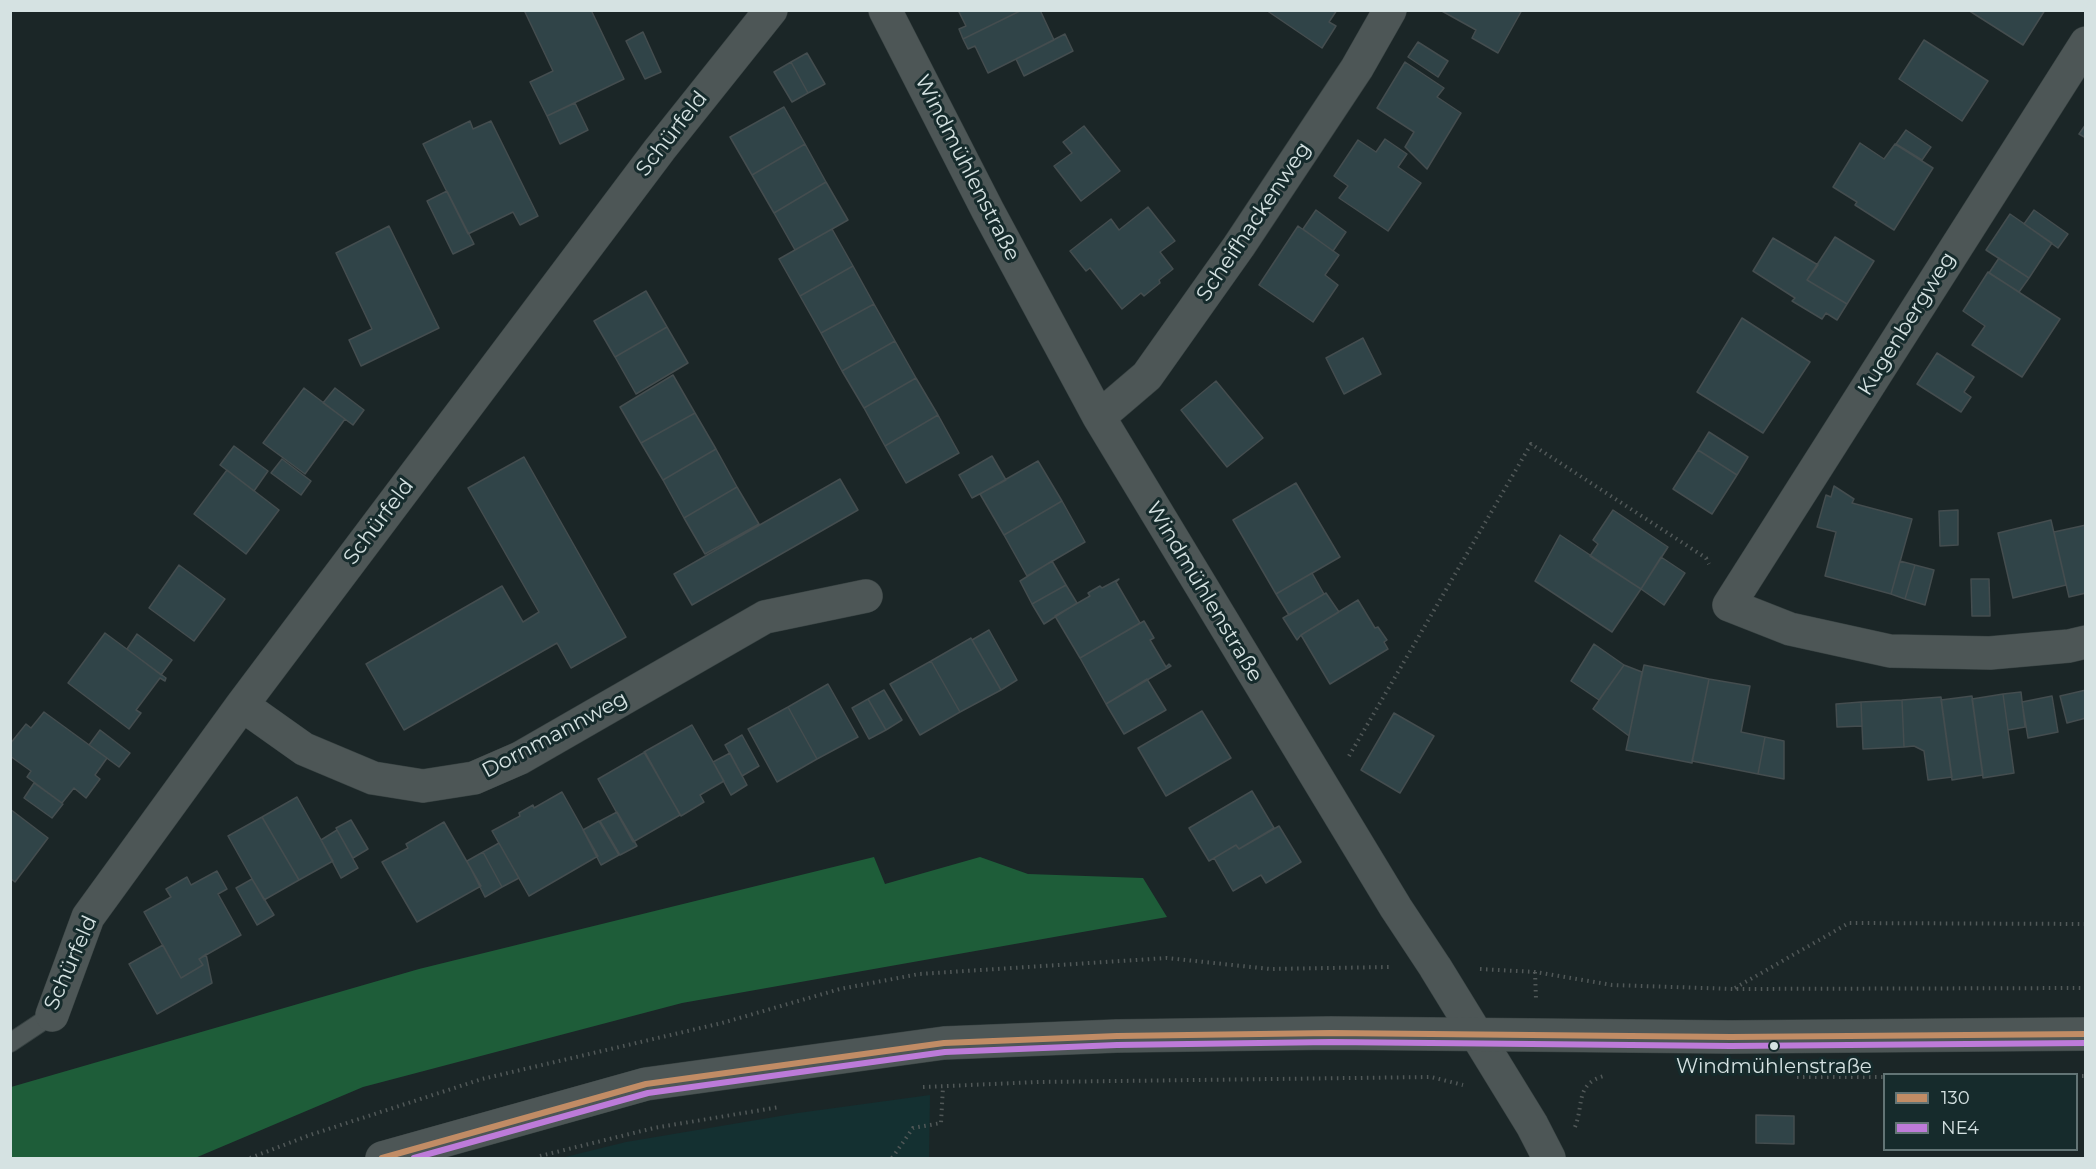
<!DOCTYPE html>
<html>
<head>
<meta charset="utf-8">
<style>
	body { margin:0 }
	#map { position:relative; width:2096px; height:1169px; overflow:hidden; background:#1b2627; font-family:Montserrat,sans-serif }
	canvas { display:block }
	.frame { position:absolute; inset:0; border:12px solid #d5e2e2; pointer-events:none }
	.legend { position:absolute; left:1883px; top:1073px; width:195px; height:78px; box-sizing:border-box; background:#162b2c; border:2px solid #627475; margin:0; padding:8px 10px; list-style:none; font-size:18px; color:#d5e2e2 }
	.legend li { display:flex; align-items:center; gap:12px; height:30px }
	.legend b { width:30px; border:2px solid #627475 }
</style>
</head>
<body>
<div id="map">
<canvas width="2096" height="1169"></canvas>
<div class="frame"></div>
<ul class="legend">
<li><b style="height:8px;background:#c18c65"></b>130</li>
<li><b style="height:8px;background:#bd7bd9"></b>NE4</li>
</ul>
</div>
<script>
const ctx = document.querySelector('canvas').getContext('2d');
ctx.lineJoin = 'round';
function paint(path, color) {
  ctx.fillStyle = color;
  ctx.fill(path, 'evenodd');
}
function stroke(path, color, width, dash) {
  ctx.strokeStyle = color;
  ctx.lineWidth = width;
  ctx.lineCap = dash ? 'butt' : 'round';
  ctx.setLineDash(dash || []);
  ctx.stroke(path);
}
function drawText(font, color, halo, rows, align = 'center') {
  ctx.font = font + ' Montserrat,sans-serif';
  ctx.lineWidth = 6;
  ctx.setLineDash([]);
  ctx.textBaseline = 'middle';
  ctx.strokeStyle = halo;
  ctx.fillStyle = color;
  for (const [text, x, y, turn = 0] of rows) {
    ctx.save();
    ctx.translate(x, y);
    ctx.rotate((+turn || 0) * Math.PI / 180);
    ctx.textAlign = isNaN(turn) ? turn : align;
    if (halo) ctx.strokeText(text, 0, 0);
    ctx.fillText(text, 0, 0);
    ctx.restore();
  }
}
paint(new Path2D(`
	M 930,1095 L 929,1158 L 561,1158 L 626,1142 L 798,1113 Z`), '#143031');
paint(new Path2D(`
	M 874,857 L 885,884 L 980,857 L 1028,874 L 1143,878 L 1167,917 L 682,1003 L 363,1087 L 195,1158 L 11,1158 L 11,1087 L 419,969 Z`), '#1e5d39');
const building = new Path2D(`
	M 524,10 L 591,10 L 624,79 L 547,116 L 530,82 L 553,71 Z
	M 958,10 L 1022,10 L 963,39 L 959,29 L 966,26 Z
	M 1022,10 L 1040,10 L 1054,40 L 988,73 L 975,46 L 968,49 L 963,39 Z
	M 1266,10 L 1337,10 L 1329,22 L 1336,26 L 1322,48 Z
	M 1440,10 L 1522,10 L 1498,53 L 1472,38 L 1476,30 Z
	M 1968,10 L 2045,10 L 2023,45 Z
	M 643,32 L 661,72 L 645,79 L 626,41 Z
	M 1065,34 L 1073,51 L 1024,76 L 1016,59 Z
	M 1924,40 L 1988,81 L 1962,121 L 1899,79 Z
	M 1418,42 L 1448,61 L 1438,77 L 1408,57 Z
	M 807,53 L 825,84 L 808,93 L 791,62 Z
	M 791,62 L 808,93 L 792,102 L 774,72 Z
	M 1405,62 L 1444,88 L 1437,97 L 1461,113 L 1427,169 L 1405,147 L 1414,132 L 1377,108 Z
	M 575,103 L 588,130 L 560,144 L 547,116 Z
	M 784,107 L 805,144 L 752,175 L 730,137 Z
	M 470,121 L 473,129 L 491,121 L 538,216 L 520,225 L 513,212 L 468,234 L 423,144 Z
	M 2086,124 L 2086,138 L 2079,134 Z
	M 1084,126 L 1120,171 L 1081,201 L 1054,166 L 1072,153 L 1063,142 Z
	M 1906,130 L 1931,147 L 1922,160 L 1896,144 Z
	M 1385,139 L 1407,154 L 1398,167 L 1421,183 L 1388,231 L 1339,198 L 1348,186 L 1334,176 L 1358,140 L 1376,152 Z
	M 1860,143 L 1884,159 L 1895,144 L 1933,168 L 1894,230 L 1855,205 L 1857,202 L 1833,187 Z
	M 805,144 L 826,182 L 774,213 L 752,175 Z
	M 826,182 L 848,220 L 795,250 L 774,213 Z
	M 447,191 L 474,244 L 453,254 L 427,201 Z
	M 1148,207 L 1175,241 L 1160,252 L 1173,269 L 1159,280 L 1160,283 L 1144,296 L 1141,293 L 1122,309 L 1090,268 L 1086,271 L 1070,251 L 1111,219 L 1119,230 Z
	M 1316,210 L 1346,232 L 1333,251 L 1303,229 Z
	M 2034,210 L 2068,234 L 2058,248 L 2024,224 Z
	M 2010,214 L 2052,243 L 2029,278 L 1986,250 Z
	M 389,226 L 439,328 L 361,366 L 349,340 L 372,329 L 336,253 Z
	M 1298,226 L 1339,255 L 1325,275 L 1338,285 L 1313,322 L 1259,285 Z
	M 832,229 L 853,266 L 800,296 L 779,259 Z
	M 1835,237 L 1874,261 L 1847,304 L 1807,280 Z
	M 1773,238 L 1818,265 L 1807,280 L 1847,304 L 1837,320 L 1826,313 L 1822,319 L 1792,301 L 1795,298 L 1753,271 Z
	M 1999,258 L 2029,278 L 2019,292 L 1989,273 Z
	M 853,266 L 874,304 L 821,333 L 800,296 Z
	M 1988,272 L 2060,319 L 2022,377 L 1972,345 L 1985,326 L 1963,311 Z
	M 646,291 L 667,327 L 615,357 L 594,321 Z
	M 874,304 L 895,341 L 842,371 L 821,333 Z
	M 1742,318 L 1810,362 L 1763,433 L 1697,392 Z
	M 667,327 L 688,363 L 636,394 L 615,357 Z
	M 1363,338 L 1381,374 L 1344,394 L 1326,358 Z
	M 895,341 L 916,378 L 864,408 L 842,371 Z
	M 1937,353 L 1974,377 L 1964,392 L 1971,397 L 1961,412 L 1917,384 Z
	M 673,375 L 695,413 L 641,443 L 620,407 Z
	M 916,378 L 938,415 L 885,446 L 864,408 Z
	M 1216,381 L 1263,438 L 1227,467 L 1181,410 Z
	M 304,388 L 345,419 L 305,474 L 263,443 Z
	M 335,388 L 364,410 L 353,425 L 323,403 Z
	M 695,413 L 716,449 L 663,480 L 641,443 Z
	M 938,415 L 959,453 L 906,483 L 885,446 Z
	M 1709,432 L 1748,457 L 1737,475 L 1698,450 Z
	M 234,446 L 268,471 L 254,491 L 220,465 Z
	M 716,449 L 737,487 L 684,518 L 663,480 Z
	M 1698,450 L 1737,475 L 1712,514 L 1673,489 Z
	M 992,456 L 1006,480 L 972,498 L 959,475 Z
	M 524,457 L 626,637 L 571,668 L 557,643 L 404,730 L 366,664 L 502,586 L 523,622 L 539,612 L 468,488 Z
	M 282,459 L 311,481 L 301,495 L 271,473 Z
	M 1038,461 L 1062,501 L 1004,535 L 980,494 Z
	M 227,470 L 279,510 L 246,554 L 194,514 Z
	M 840,479 L 858,510 L 692,605 L 674,574 Z
	M 1296,483 L 1340,557 L 1276,594 L 1233,520 Z
	M 1834,486 L 1854,499 L 1852,503 L 1912,519 L 1891,594 L 1825,576 L 1836,532 L 1817,527 L 1826,495 L 1831,497 Z
	M 737,487 L 759,524 L 705,554 L 684,518 Z
	M 1062,501 L 1085,542 L 1027,576 L 1004,535 Z
	M 1613,510 L 1668,547 L 1641,589 L 1590,556 L 1598,544 L 1593,540 Z
	M 1958,510 L 1958,545 L 1940,546 L 1939,511 Z
	M 2051,520 L 2066,585 L 2013,598 L 1998,533 Z
	M 2086,525 L 2086,593 L 2069,597 L 2054,532 Z
	M 1560,535 L 1641,589 L 1612,632 L 1535,581 Z
	M 1661,557 L 1685,573 L 1664,605 L 1641,589 Z
	M 1052,561 L 1066,585 L 1032,604 L 1020,581 Z
	M 1900,561 L 1915,565 L 1905,599 L 1891,594 Z
	M 179,565 L 225,599 L 194,641 L 149,608 Z
	M 1915,565 L 1934,570 L 1925,605 L 1905,599 Z
	M 1312,573 L 1324,594 L 1289,615 L 1276,594 Z
	M 1119,579 L 1116,582 L 1140,623 L 1080,658 L 1055,616 L 1090,596 L 1088,593 L 1100,586 L 1102,588 Z
	M 1971,579 L 1989,579 L 1990,616 L 1972,616 Z
	M 1066,585 L 1077,603 L 1044,624 L 1032,604 Z
	M 1326,593 L 1339,612 L 1301,635 L 1297,640 L 1283,618 Z
	M 1358,600 L 1375,628 L 1378,627 L 1387,640 L 1384,642 L 1388,649 L 1330,684 L 1301,635 Z
	M 1144,621 L 1154,638 L 1150,640 L 1166,667 L 1169,664 L 1171,666 L 1106,704 L 1080,658 Z
	M 989,630 L 1017,680 L 1001,690 L 972,640 Z
	M 105,633 L 166,678 L 165,681 L 160,678 L 136,710 L 141,713 L 129,729 L 68,683 Z
	M 137,634 L 172,660 L 161,675 L 127,649 Z
	M 971,638 L 1001,690 L 960,712 L 931,661 Z
	M 1594,644 L 1624,665 L 1599,700 L 1571,681 Z
	M 931,661 L 960,712 L 920,735 L 890,684 Z
	M 1624,665 L 1642,672 L 1629,736 L 1593,709 Z
	M 1644,665 L 1709,679 L 1692,763 L 1626,750 Z
	M 1147,679 L 1166,710 L 1124,734 L 1106,704 Z
	M 1709,679 L 1750,686 L 1741,732 L 1765,737 L 1758,774 L 1692,761 Z
	M 828,684 L 858,737 L 817,759 L 788,707 Z
	M 884,690 L 902,720 L 886,730 L 868,699 Z
	M 2086,690 L 2086,718 L 2067,723 L 2060,696 Z
	M 2021,692 L 2025,727 L 2008,730 L 2003,694 Z
	M 2003,694 L 2014,773 L 1983,778 L 1972,699 Z
	M 1972,696 L 1983,775 L 1952,780 L 1941,700 Z
	M 2052,696 L 2058,732 L 2028,738 L 2022,702 Z
	M 1941,697 L 1952,777 L 1928,780 L 1924,751 L 1914,746 L 1904,747 L 1902,700 Z
	M 868,699 L 886,730 L 869,739 L 852,708 Z
	M 1902,700 L 1904,747 L 1863,749 L 1861,702 Z
	M 1861,702 L 1862,726 L 1837,727 L 1836,704 Z
	M 788,707 L 817,759 L 777,782 L 748,729 Z
	M 1202,711 L 1231,758 L 1166,796 L 1138,748 Z
	M 44,712 L 107,758 L 95,775 L 100,779 L 86,798 L 74,788 L 62,803 L 27,777 L 31,771 L 10,756 L 10,744 L 26,724 L 31,728 Z
	M 1394,713 L 1434,736 L 1400,793 L 1361,770 Z
	M 692,725 L 724,781 L 700,795 L 704,802 L 681,816 L 644,752 Z
	M 100,730 L 130,753 L 119,767 L 89,745 Z
	M 742,735 L 759,766 L 742,776 L 725,745 Z
	M 1765,737 L 1784,741 L 1784,779 L 1758,774 Z
	M 645,752 L 680,815 L 633,842 L 598,779 Z
	M 730,753 L 747,785 L 731,795 L 713,762 Z
	M 34,783 L 63,804 L 52,818 L 24,798 Z
	M 1252,791 L 1274,828 L 1239,849 L 1236,845 L 1209,861 L 1189,828 Z
	M 562,792 L 598,856 L 529,896 L 492,831 L 520,816 L 519,813 L 533,805 L 534,808 Z
	M 297,797 L 333,861 L 299,880 L 262,817 Z
	M 10,809 L 48,838 L 15,882 L 10,878 Z
	M 617,812 L 637,846 L 620,855 L 600,821 Z
	M 262,817 L 299,880 L 264,900 L 228,836 Z
	M 351,820 L 368,849 L 353,858 L 336,828 Z
	M 599,821 L 619,855 L 601,865 L 583,830 Z
	M 444,822 L 481,886 L 417,922 L 382,862 L 408,848 L 406,844 Z
	M 1279,826 L 1301,862 L 1266,883 L 1261,875 L 1233,891 L 1214,858 L 1236,845 L 1239,849 Z
	M 337,830 L 358,868 L 341,878 L 321,840 Z
	M 499,843 L 519,878 L 502,887 L 483,852 Z
	M 483,852 L 502,887 L 485,897 L 467,861 Z
	M 217,871 L 227,889 L 218,894 L 241,935 L 199,959 L 203,965 L 181,978 L 144,912 L 171,897 L 166,889 L 187,877 L 191,885 Z
	M 252,879 L 274,915 L 257,925 L 236,888 Z
	M 163,945 L 181,978 L 203,965 L 199,959 L 206,954 L 212,983 L 157,1014 L 129,964 Z
	M 1756,1115 L 1794,1116 L 1794,1144 L 1756,1143 Z`);
paint(building, '#304448');
stroke(building, '#444d4f', 1.5);
const service = new Path2D(`
	M 10,1043 L 52,1015`);
const minor = new Path2D(`
	M 885,10 L 988,211 L 1099,417 L 1396,908 L 1435,967 L 1532,1125 L 1549,1158
	M 2086,43 L 1729,605 L 1790,629 L 1890,651 L 1990,653 L 2069,646 L 2086,642
	M 1099,417 L 1147,376 L 1239,246 L 1357,68 L 1390,10
	M 242,705 L 304,749 L 373,778 L 423,786 L 474,778 L 520,758 L 765,617 L 866,596
	M 52,1015 L 88,917 L 242,705 L 660,149 L 771,10`);
const secondary = new Path2D(`
	M 382,1158 L 646,1084 L 944,1043 L 1117,1036 L 1331,1033 L 1731,1037 L 2086,1034`);
stroke(service, '#374141', 20);
stroke(minor, '#374141', 34);
stroke(secondary, '#374141', 34);
stroke(new Path2D(`
	M 1349,756 L 1531,444 L 1706,558 L 1709,564
	M 1480,969 L 1535,972 L 1612,985 L 1734,989 L 2086,988
	M 1535,972 L 1536,999
	M 1735,988 L 1849,923 L 2086,924
	M 2076,1076 L 2086,1076
	M 1797,1077 L 1884,1077
	M 923,1087 L 1039,1082 L 1431,1077 L 1463,1085
	M 1575,1127 C 1584,1105 1575,1084 1604,1076
	M 540,1156 L 654,1128 L 779,1107
	M 250,1158 L 310,1135 L 482,1079 L 722,1023 L 840,989 L 919,974 L 1167,958 L 1270,969 L 1389,967
	M 892,1158 L 913,1128 L 941,1123 L 943,1087`), '#515858', 4, [1.5, 4.5]);
stroke(service, '#4d5656', 18);
stroke(minor, '#4d5656', 33);
stroke(secondary, '#4d5656', 33);
stroke(new Path2D(`
	M 382,1158 L 646,1084 L 944,1043 L 1117,1036 L 1331,1033 L 1731,1037 L 2086,1034`), '#c18c65', 6);
stroke(new Path2D(`
	M 414,1158 L 648,1093 L 945,1052 L 1117,1045 L 1331,1042 L 1731,1046 L 2086,1043`), '#bd7bd9', 6);
for (const [x, y, r, color] of [
	[1774,1046,5,"#d5e2e2"]
]) {
  const dot = new Path2D();
  dot.arc(x, y, r, 0, 2 * Math.PI);
  ctx.fillStyle = color;
  ctx.fill(dot);
  stroke(dot, '#162b2c', 2);
}
drawText('20px', '#d5e2e2', '#162b2c', [
	["Windmühlenstraße",1774,1067]
]);
drawText('21px', '#d5e2e2', '#162b2c', [
	["Schürfeld",672,134,-52],
	["Windmühlenstraße",967,168,63],
	["Scheifhackenweg",1254,222,-56],
	["Kugenbergweg",1907,324,-58],
	["Schürfeld",379,522,-53],
	["Windmühlenstraße",1204,592,59],
	["Dornmannweg",555,735,-28],
	["Schürfeld",71,963,-66]
]);
</script>
</body>
</html>
